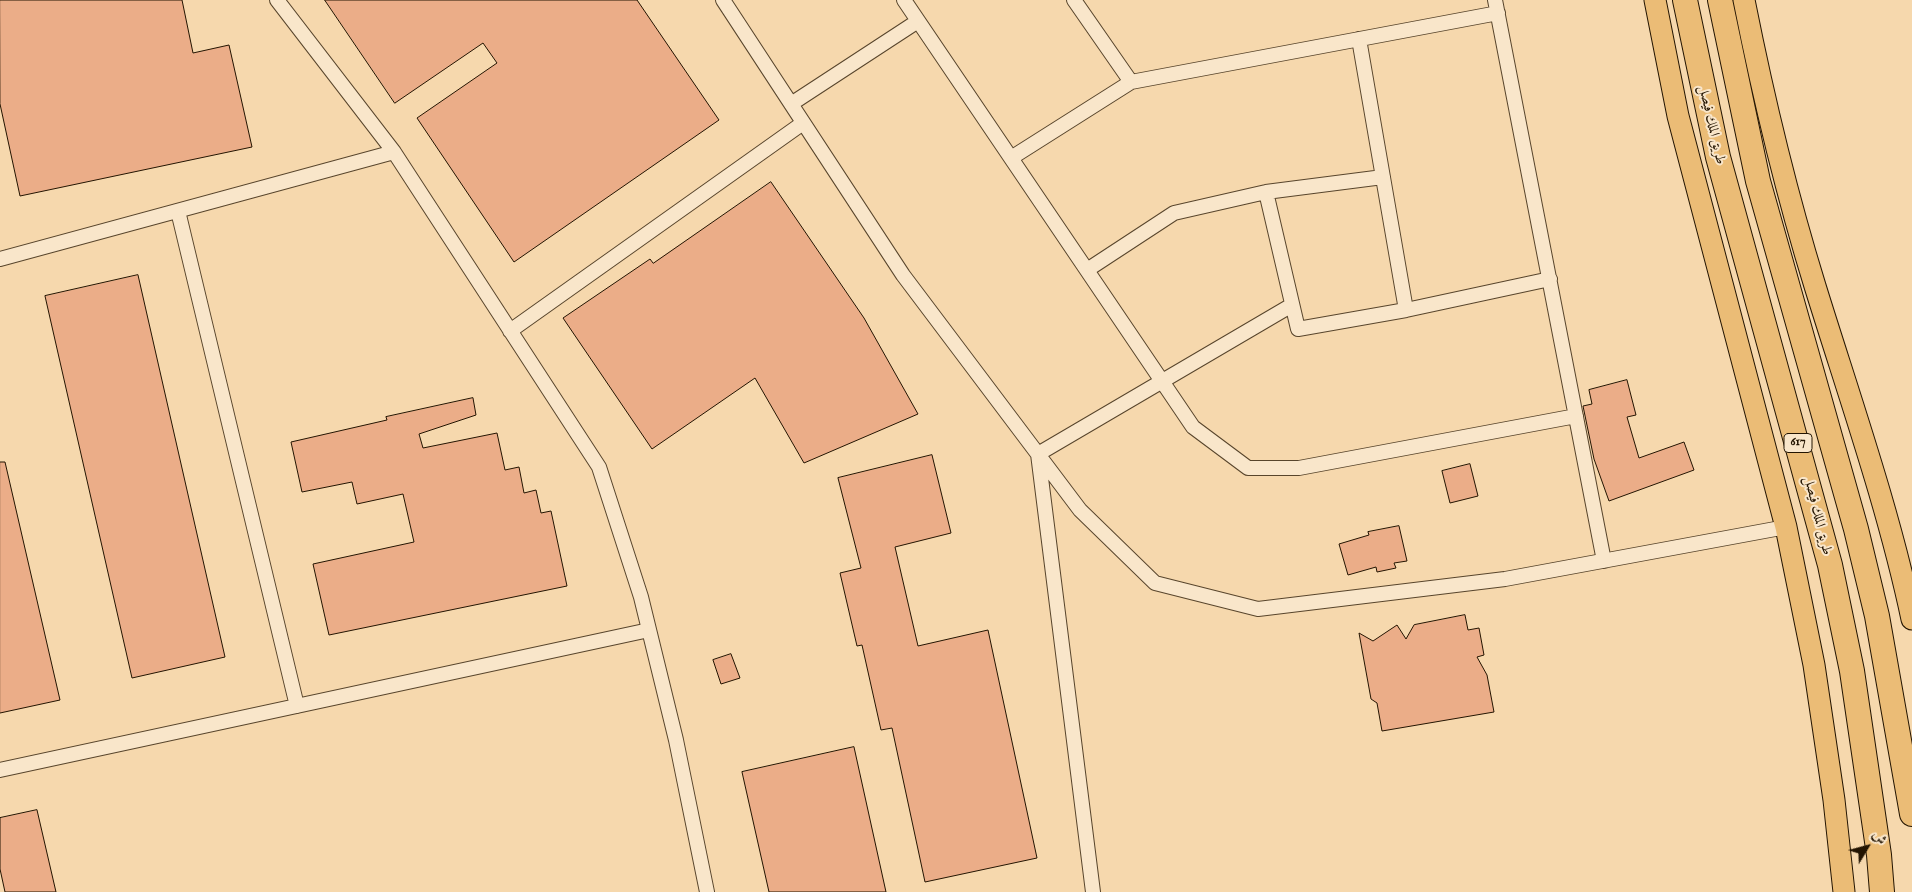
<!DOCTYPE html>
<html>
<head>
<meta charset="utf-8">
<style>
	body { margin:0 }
	#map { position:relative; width:1912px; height:892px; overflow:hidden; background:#f6d8ad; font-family:"IM FELL English",Amiri,serif }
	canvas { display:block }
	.north { position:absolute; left:1842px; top:822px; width:50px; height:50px; -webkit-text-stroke:4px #f9e6ca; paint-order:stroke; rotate:53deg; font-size:14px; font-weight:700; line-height:20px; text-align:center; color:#231401 }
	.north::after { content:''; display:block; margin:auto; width:18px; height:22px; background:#231401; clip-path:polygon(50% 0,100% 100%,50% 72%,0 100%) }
</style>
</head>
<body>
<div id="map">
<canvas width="1912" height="892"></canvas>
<div class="north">ش</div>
</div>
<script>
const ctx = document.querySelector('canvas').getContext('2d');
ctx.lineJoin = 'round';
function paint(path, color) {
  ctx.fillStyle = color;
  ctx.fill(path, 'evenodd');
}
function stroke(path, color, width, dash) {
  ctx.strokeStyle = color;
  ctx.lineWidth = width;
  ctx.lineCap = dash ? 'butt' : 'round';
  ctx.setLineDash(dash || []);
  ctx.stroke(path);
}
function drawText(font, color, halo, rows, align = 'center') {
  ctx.font = font + ' "IM FELL English",Amiri,serif';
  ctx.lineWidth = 4;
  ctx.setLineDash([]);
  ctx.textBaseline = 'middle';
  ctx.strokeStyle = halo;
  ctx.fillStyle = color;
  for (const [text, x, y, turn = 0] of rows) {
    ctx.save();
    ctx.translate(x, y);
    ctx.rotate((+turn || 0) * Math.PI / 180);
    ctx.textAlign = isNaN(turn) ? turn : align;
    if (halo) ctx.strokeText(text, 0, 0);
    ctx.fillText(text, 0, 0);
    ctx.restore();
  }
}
const building = new Path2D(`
	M 0,0 L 182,0 L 193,53 L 229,45 L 252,147 L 20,196 L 0,104 Z
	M 325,0 L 637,0 L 719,120 L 514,262 L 417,118 L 497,63 L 483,43 L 395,103 Z
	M 771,182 L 864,318 L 918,414 L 804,463 L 755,378 L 652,449 L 563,318 L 650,259 L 653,263 Z
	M 138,275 L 225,657 L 132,678 L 45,296 Z
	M 1627,380 L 1636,415 L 1627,417 L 1639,458 L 1684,442 L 1694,470 L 1609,501 L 1594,459 L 1583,406 L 1592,404 L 1589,390 Z
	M 473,398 L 476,415 L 419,434 L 423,448 L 497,433 L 505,470 L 519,467 L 524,493 L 536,490 L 541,513 L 551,511 L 567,586 L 329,635 L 313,564 L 414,542 L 403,494 L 357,504 L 352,482 L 302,492 L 291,442 L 387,420 L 386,417 Z
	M 932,455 L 951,533 L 895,547 L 918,646 L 988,630 L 1037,858 L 925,882 L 892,728 L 881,730 L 862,645 L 857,646 L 840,573 L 861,568 L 838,478 Z
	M 0,462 L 5,462 L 60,700 L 0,713 Z
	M 1470,464 L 1478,496 L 1450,503 L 1442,471 Z
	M 1399,526 L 1407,561 L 1394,563 L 1396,568 L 1377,572 L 1376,567 L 1348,575 L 1339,544 L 1369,535 L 1368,532 Z
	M 1465,615 L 1468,630 L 1479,628 L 1484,655 L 1477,657 L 1487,675 L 1494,712 L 1382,731 L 1377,703 L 1371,699 L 1359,633 L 1373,641 L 1397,625 L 1406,639 L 1414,625 Z
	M 731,654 L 740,678 L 721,684 L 713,660 Z
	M 854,747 L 886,892 L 769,892 L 742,772 Z
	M 37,810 L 56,892 L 5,892 L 0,869 L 0,818 Z`);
paint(building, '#ebad88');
stroke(building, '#231401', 1);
const street = new Path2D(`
	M 277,0 L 394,152 L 599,467 L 641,597 L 676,740 L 707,892
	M 723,0 L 903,275 L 1080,510 L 1155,583 L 1258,609 L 1505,579 L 1786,527
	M 904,0 L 1193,427 L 1248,468 L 1299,468 L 1576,416
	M 1074,0 L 1131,82
	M 1495,0 L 1604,561
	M 1359,39 L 1406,310
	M 791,104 L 918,21
	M 1011,158 L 1131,82 L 1498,13
	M 1266,192 L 1298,329 L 1406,310 L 1550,279
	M 178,211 L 297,706
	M 0,259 L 394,152
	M 1087,270 L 1174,213 L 1266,192 L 1383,177
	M 510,331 L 803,123
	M 0,770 L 649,630
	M 1093,892 L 1038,454 L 1292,305`);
const primary = new Path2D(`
	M 1655,0 L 1678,116 L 1786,527 L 1814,665 L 1834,800 L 1844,892
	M 1744,0 C 1763,96 1786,192 1815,286 C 1849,396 1888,506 1912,619`);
const highway = new Path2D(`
	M 1685,0 L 1718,157 L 1830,565 L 1852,671 L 1879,855 L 1882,892
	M 1720,0 L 1758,181 L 1856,529 L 1877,616 L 1912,814`);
stroke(street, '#58452c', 16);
stroke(primary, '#231401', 23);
stroke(highway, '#231401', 26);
stroke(street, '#f9e6ca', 14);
stroke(primary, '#ebbc76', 21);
stroke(highway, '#ebbc76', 24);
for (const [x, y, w] of [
	[1798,443,28]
]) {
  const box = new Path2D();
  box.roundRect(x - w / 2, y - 9.5, w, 19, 4);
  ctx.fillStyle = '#f9e6ca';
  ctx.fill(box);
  stroke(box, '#231401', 1);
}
drawText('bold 12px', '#231401', null, [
	["617",1798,443]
]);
drawText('14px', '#231401', '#f9e6ca', [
	["طريق الملك فيصل",1711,125,77],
	["طريق الملك فيصل",1817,516,76]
]);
</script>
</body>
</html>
